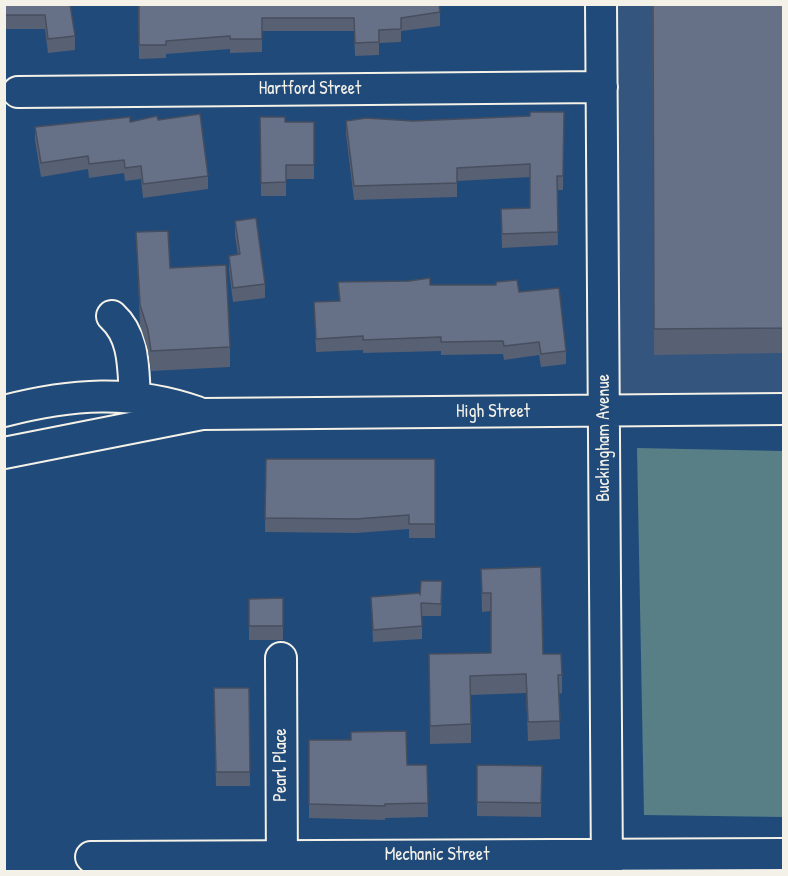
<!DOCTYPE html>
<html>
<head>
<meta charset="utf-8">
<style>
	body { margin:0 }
	#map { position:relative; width:788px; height:876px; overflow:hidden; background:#1f4a7a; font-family:"Patrick Hand",sans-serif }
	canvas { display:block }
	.frame { position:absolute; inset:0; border:6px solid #f4f1e8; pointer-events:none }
</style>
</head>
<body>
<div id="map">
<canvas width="788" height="876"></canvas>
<div class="frame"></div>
</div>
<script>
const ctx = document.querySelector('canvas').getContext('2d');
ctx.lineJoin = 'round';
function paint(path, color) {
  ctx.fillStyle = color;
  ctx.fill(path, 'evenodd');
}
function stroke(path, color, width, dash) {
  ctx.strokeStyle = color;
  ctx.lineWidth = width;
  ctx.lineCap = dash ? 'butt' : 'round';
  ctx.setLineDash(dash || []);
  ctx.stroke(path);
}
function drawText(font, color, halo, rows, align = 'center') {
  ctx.font = font + ' "Patrick Hand",sans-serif';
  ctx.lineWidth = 6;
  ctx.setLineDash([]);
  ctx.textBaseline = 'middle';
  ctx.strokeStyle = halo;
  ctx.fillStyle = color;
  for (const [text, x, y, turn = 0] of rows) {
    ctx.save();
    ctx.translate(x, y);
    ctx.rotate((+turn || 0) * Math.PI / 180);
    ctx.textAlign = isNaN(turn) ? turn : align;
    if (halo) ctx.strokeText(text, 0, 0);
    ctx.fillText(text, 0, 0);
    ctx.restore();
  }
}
paint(new Path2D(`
	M 600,5 L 783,5 L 783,398 L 604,400 Z`), '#34557e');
paint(new Path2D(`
	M 637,448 L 783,451 L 783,817 L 644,815 Z`), '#587f85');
const minor = new Path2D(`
	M 601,4 L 607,872
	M 18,92 L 602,87
	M 112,316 C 135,337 133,368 135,397
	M 4,411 C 70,394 132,389 197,412
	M 4,453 L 202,414 L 784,409
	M 281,658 L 282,872
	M 91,857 L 784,854`);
stroke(minor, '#f4f1e8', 34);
stroke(minor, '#1f4a7a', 30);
paint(new Path2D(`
	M 5,4 L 70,4 L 75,36 L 75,50 L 48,53 L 45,29 L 5,29 Z
	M 138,4 L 440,12 L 440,26 L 401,31 L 401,42 L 379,43 L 379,55 L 355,56 L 354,31 L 262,31 L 262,52 L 230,53 L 230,49 L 166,54 L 166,58 L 139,59 Z
	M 652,4 L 783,4 L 783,353 L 654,355 Z
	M 564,112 L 563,190 L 557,190 L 558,245 L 502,248 L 501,209 L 530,208 L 530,177 L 457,181 L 457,197 L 354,200 L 346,134 L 346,121 L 413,121 L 530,116 Z
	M 260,117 L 285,122 L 314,122 L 314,179 L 286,179 L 286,196 L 261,196 Z
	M 158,120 L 208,176 L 208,189 L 143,198 L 141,179 L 125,181 L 124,173 L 89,178 L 88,169 L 41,177 L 35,140 L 35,127 L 130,122 Z
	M 235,221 L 265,284 L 265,298 L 233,302 L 229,270 L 229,256 L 238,255 L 235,235 Z
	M 136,232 L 170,268 L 230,347 L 230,367 L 151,371 L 148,350 L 140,325 Z
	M 338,282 L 430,285 L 519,292 L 566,351 L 566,364 L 541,367 L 539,355 L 504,360 L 503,354 L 441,355 L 441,351 L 363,353 L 363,350 L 316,352 L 314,302 L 339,301 Z
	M 266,459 L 435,459 L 435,538 L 409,538 L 409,529 L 356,533 L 265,532 Z
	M 481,569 L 543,654 L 562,675 L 562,693 L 559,694 L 560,739 L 528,741 L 526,693 L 471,695 L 471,743 L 430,744 L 429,654 L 491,653 L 491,611 L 482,612 Z
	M 442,594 L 441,616 L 422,616 L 422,639 L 373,642 L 371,597 Z
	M 283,598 L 283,640 L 249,640 L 249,599 Z
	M 214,688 L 249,688 L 250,786 L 216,786 Z
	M 309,740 L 407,765 L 427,765 L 428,817 L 385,818 L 385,820 L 309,818 Z
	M 477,765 L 542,766 L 541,817 L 477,816 Z`), '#586074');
const building = new Path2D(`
	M 5,4 L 70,4 L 75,36 L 48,39 L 45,15 L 5,15 Z
	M 139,4 L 439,4 L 440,12 L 401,18 L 401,29 L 379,30 L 379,42 L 355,43 L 354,18 L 262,18 L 262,39 L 230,39 L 230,36 L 166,41 L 166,45 L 139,45 Z
	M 653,4 L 783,4 L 783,328 L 654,329 Z
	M 530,112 L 564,112 L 563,176 L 557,176 L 558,232 L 502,234 L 501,209 L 530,208 L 530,164 L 457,168 L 457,183 L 354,186 L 346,121 L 366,118 L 413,121 L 530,116 Z
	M 200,114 L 208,176 L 143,184 L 141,166 L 125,168 L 124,160 L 89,164 L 88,156 L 41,163 L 35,127 L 130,117 L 130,122 L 157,116 L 158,120 Z
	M 260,117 L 285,117 L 285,122 L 314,122 L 314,165 L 286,165 L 286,182 L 261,183 Z
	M 256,218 L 265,284 L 233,288 L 229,256 L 240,254 L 235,221 Z
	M 168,231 L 170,268 L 226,265 L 230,347 L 151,351 L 148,330 L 140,305 L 136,232 Z
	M 430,278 L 430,285 L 496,285 L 496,282 L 517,280 L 519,292 L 559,288 L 566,351 L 541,354 L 539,342 L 504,346 L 503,341 L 441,342 L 441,337 L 363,340 L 363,336 L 316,339 L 314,302 L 340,301 L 338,282 L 409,281 Z
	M 266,459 L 435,459 L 435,524 L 409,524 L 409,515 L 356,519 L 265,518 Z
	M 541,567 L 543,654 L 561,654 L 562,675 L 558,675 L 560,721 L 528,722 L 526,674 L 470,676 L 471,724 L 430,726 L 429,654 L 491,653 L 491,593 L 482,593 L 481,569 Z
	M 421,581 L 442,581 L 441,604 L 421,603 L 422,626 L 373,630 L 371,597 L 420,593 L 420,595 Z
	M 283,598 L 283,626 L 249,626 L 249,599 Z
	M 214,688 L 249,688 L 250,772 L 216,772 Z
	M 406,731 L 407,765 L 427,765 L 428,803 L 385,804 L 385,806 L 309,804 L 309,740 L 351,740 L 351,732 Z
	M 477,765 L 542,766 L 541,803 L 477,802 Z`);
paint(building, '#667087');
stroke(building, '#474e5e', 1.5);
drawText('18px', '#f4f1e8', '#1f4a7a', [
	["Hartford Street",310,89],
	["High Street",493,412],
	["Buckingham Avenue",604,438,-90],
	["Pearl Place",281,765,-90],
	["Mechanic Street",437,855]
]);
</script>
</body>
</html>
